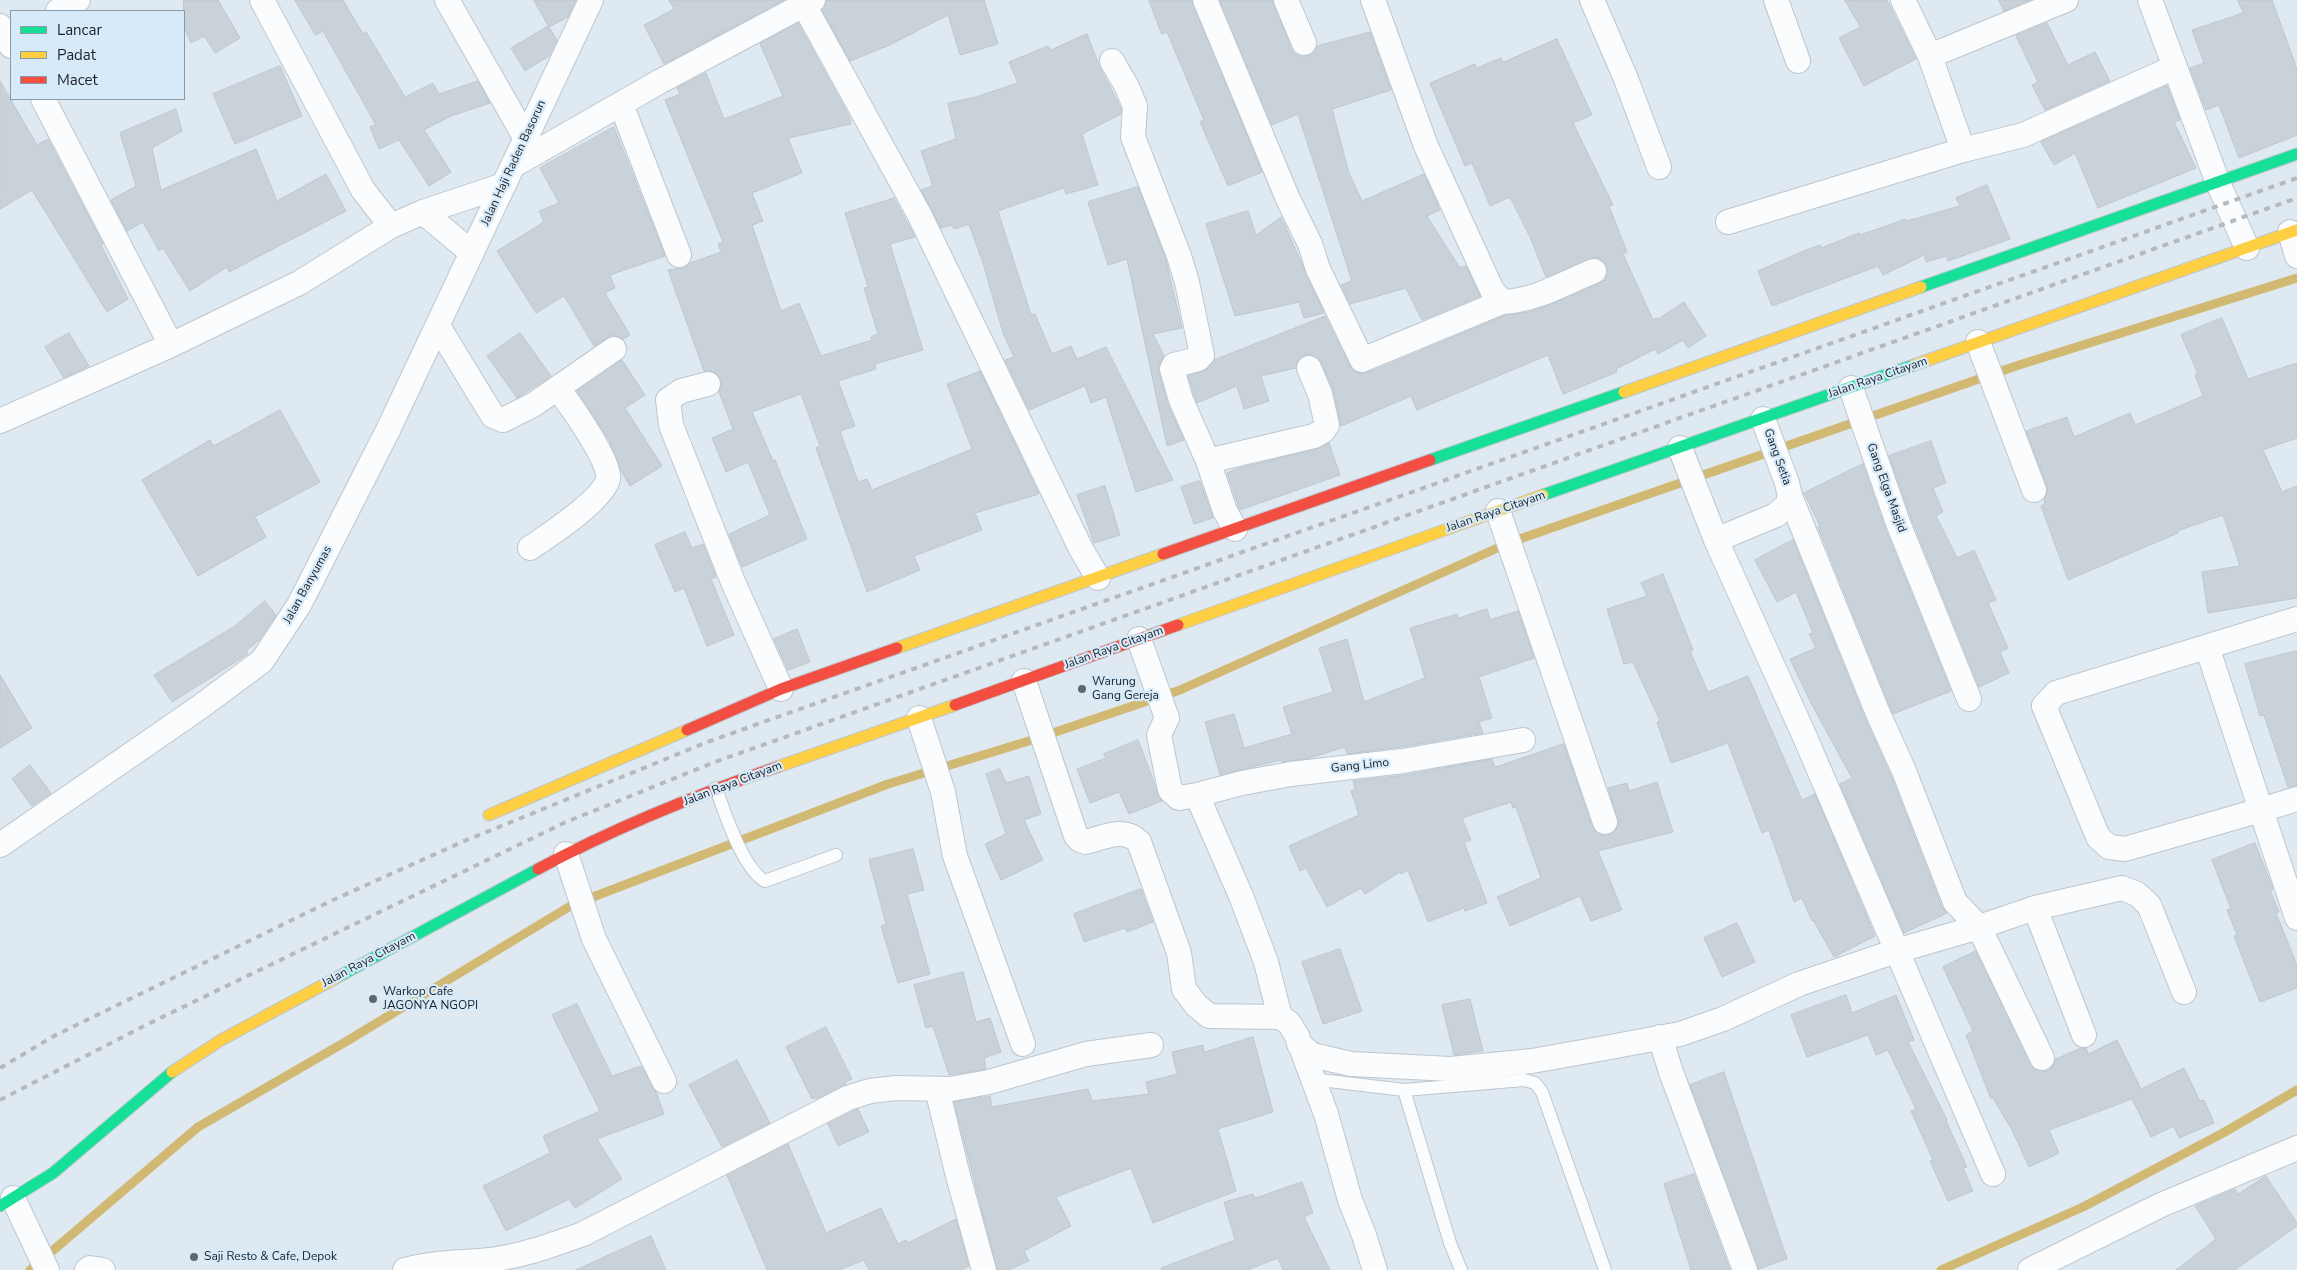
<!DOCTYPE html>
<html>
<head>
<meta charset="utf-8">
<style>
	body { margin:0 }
	#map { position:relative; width:2297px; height:1270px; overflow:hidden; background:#dfe9f2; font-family:"Nunito Sans",sans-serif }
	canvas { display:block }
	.legend { position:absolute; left:10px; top:10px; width:175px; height:90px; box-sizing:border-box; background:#d7eafa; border:1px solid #8b9aa6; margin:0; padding:6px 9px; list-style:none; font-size:15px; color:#1a2127 }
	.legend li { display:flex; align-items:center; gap:10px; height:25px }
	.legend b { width:25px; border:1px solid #8b9aa6 }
</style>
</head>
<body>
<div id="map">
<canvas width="2297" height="1270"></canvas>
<ul class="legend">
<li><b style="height:6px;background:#16e098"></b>Lancar</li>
<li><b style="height:6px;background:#ffcf43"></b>Padat</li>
<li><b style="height:6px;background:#f24e42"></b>Macet</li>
</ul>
</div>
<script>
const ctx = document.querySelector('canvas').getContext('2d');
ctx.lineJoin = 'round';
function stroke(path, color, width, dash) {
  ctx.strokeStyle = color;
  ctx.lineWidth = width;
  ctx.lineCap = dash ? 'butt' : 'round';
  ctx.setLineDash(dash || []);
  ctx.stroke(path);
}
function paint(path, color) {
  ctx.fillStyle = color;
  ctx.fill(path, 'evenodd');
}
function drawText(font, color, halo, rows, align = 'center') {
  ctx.font = font + ' "Nunito Sans",sans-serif';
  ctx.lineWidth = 4.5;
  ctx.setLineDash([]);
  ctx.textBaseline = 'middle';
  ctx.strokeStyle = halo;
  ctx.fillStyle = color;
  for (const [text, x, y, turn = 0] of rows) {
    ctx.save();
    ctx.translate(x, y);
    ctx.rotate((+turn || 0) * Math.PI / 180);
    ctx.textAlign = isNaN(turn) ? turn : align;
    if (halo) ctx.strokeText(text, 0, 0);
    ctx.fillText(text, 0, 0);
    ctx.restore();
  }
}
stroke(new Path2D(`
	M 30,1270 L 198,1127 L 347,1041 L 572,905 L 888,784 L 1032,740 L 1180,690 L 1511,542 L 2019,365 L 2297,278
	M 1941,1270 L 2083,1207 L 2223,1133 L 2297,1090`), '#d2b973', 9);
const building = new Path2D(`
	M 184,0 L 218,0 L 240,38 L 215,53 L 204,36 L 191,43 L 184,27 Z
	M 295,0 L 343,0 L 363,34 L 366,32 L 405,97 L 433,83 L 439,94 L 478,81 L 490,103 L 451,116 L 424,130 L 451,172 L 429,186 L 399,140 L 379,149 L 370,127 L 376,125 L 323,31 L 316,35 Z
	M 534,0 L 576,0 L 568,17 L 549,27 L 557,40 L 549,56 L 525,71 L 511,48 L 548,26 Z
	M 669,0 L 784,0 L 664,64 L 644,25 L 674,9 Z
	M 827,0 L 984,0 L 998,44 L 960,55 L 948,15 L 890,45 L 850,61 L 822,10 Z
	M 1149,0 L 1192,0 L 1262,172 L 1228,186 L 1200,122 L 1204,120 L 1167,32 L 1162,34 Z
	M 1220,0 L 1273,0 L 1291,48 L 1295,54 L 1302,57 L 1310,55 L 1317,46 L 1370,32 L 1391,90 L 1332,109 L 1349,173 L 1362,201 L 1424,174 L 1440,210 L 1427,216 L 1460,268 L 1466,266 L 1480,296 L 1422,320 L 1406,288 L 1350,304 L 1341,285 L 1352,281 L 1298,114 L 1272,125 Z
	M 1845,0 L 1887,0 L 1916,59 L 1864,86 L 1839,38 L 1860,27 Z
	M 1999,0 L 2030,0 L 2004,11 Z
	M 2238,0 L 2272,0 L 2297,69 L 2297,135 L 2239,158 L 2219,105 L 2206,110 L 2190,68 L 2204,63 L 2192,30 L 2243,13 Z
	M 798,23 L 849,116 L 851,124 L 788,138 L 802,173 L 752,193 L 763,221 L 752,225 L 781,311 L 799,303 L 821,356 L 872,340 L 871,337 L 878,334 L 864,288 L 868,287 L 845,213 L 894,198 L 915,237 L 890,244 L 923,350 L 875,364 L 876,369 L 838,381 L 855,426 L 840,431 L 858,482 L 867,479 L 872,490 L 972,449 L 947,384 L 980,371 L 1039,494 L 975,513 L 982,530 L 914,556 L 920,570 L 867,592 L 816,448 L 820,446 L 801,394 L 752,412 L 773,461 L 775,460 L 807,539 L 742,567 L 729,534 L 770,515 L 748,462 L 726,472 L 712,438 L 733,429 L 719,392 L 721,381 L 717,374 L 711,371 L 704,371 L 668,270 L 683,268 L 690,263 L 721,252 L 718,244 L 723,242 L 665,100 L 680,94 L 677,88 L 706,73 L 724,119 L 783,96 L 760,44 Z
	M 2047,23 L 2068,65 L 2095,52 L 2110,81 L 2045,110 L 2032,85 L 2038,82 L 2016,36 Z
	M 1087,34 L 1100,68 L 1121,108 L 1121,114 L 1082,134 L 1098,185 L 1066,194 L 1064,188 L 998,211 L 1031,315 L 1035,314 L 1052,354 L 1071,346 L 1077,359 L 1106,347 L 1173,480 L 1136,492 L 1106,397 L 1091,403 L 1085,386 L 1029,410 L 1005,360 L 1014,357 L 1003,333 L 983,263 L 969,224 L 954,229 L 952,225 L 941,228 L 921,190 L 933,186 L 921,151 L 956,139 L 948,103 L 976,97 L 1018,83 L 1009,62 L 1048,46 L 1050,50 Z
	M 1557,39 L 1592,115 L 1573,123 L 1613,205 L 1609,206 L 1627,252 L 1623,254 L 1653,320 L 1656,318 L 1658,319 L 1684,302 L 1706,336 L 1688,348 L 1683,340 L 1658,354 L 1655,349 L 1616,369 L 1617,372 L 1563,394 L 1548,355 L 1417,410 L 1411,396 L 1341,426 L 1333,389 L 1321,362 L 1311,354 L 1304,355 L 1298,359 L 1296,368 L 1261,376 L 1269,401 L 1244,409 L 1237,386 L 1197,403 L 1188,376 L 1207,369 L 1214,360 L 1325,316 L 1350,366 L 1354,371 L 1361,374 L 1375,370 L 1506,315 L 1529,312 L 1554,303 L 1605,280 L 1608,273 L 1607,266 L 1602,260 L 1595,257 L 1546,277 L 1530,237 L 1510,197 L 1490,206 L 1472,163 L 1465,166 L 1430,83 L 1475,64 L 1477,68 L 1501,58 L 1503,62 Z
	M 280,66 L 302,116 L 235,144 L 213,94 Z
	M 0,81 L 37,145 L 48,139 L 103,244 L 101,245 L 128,299 L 107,312 L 32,190 L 0,209 Z
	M 2167,86 L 2180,120 L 2174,122 L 2196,168 L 2098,208 L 2075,153 L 2054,165 L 2041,142 Z
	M 176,109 L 182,131 L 152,148 L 161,190 L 256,149 L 277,201 L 326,174 L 346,211 L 229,272 L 227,267 L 190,291 L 163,248 L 159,251 L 143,222 L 127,231 L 111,200 L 136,186 L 120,133 Z
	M 614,127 L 665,256 L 610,275 L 615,288 L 605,293 L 630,335 L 623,339 L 612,335 L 594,346 L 564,296 L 536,313 L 497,251 L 544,222 L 539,211 L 559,203 L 540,168 Z
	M 1987,185 L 2010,239 L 1948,261 L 1946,256 L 1926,262 L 1924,255 L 1883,275 L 1878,266 L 1772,306 L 1758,271 L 1804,251 L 1820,245 L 1821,248 L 1859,233 L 1860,235 L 1906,219 L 1907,221 L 1960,206 L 1956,198 Z
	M 1138,187 L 1166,260 L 1182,328 L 1153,334 L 1164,356 L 1160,363 L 1159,373 L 1168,405 L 1184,440 L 1167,446 L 1127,259 L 1108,265 L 1088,202 Z
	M 1248,211 L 1256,235 L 1281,217 L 1324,313 L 1304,318 L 1299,302 L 1235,316 L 1206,224 Z
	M 2222,318 L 2248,379 L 2297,363 L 2297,438 L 2263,450 L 2282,492 L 2297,486 L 2297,598 L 2208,613 L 2202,572 L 2240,566 L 2223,515 L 2177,531 L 2178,533 L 2068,580 L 2041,506 L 2045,504 L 2044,499 L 2047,493 L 2047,486 L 2026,431 L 2067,417 L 2074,437 L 2130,413 L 2135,425 L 2203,396 L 2195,375 L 2198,374 L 2181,335 Z
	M 69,333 L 89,366 L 64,378 L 45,347 Z
	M 520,333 L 551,376 L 517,398 L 487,356 Z
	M 622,360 L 645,395 L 625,408 L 662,466 L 630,486 L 621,471 L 609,440 L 577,391 Z
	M 280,410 L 320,482 L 255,517 L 266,537 L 198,576 L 142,480 L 210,440 L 213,446 Z
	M 1931,441 L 1946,483 L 1933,488 L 1943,512 L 1936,516 L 1957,558 L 1974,550 L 1996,600 L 1988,603 L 2008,648 L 2000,652 L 2009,673 L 1979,687 L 1911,518 L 1889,456 Z
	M 1329,443 L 1340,475 L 1240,510 L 1227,473 L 1236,469 L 1317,449 Z
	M 1863,464 L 1885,528 L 1951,691 L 1893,714 L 1818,527 L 1820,526 L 1804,493 Z
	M 1200,481 L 1213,518 L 1194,524 L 1181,487 Z
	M 1105,486 L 1120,535 L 1094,543 L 1077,495 Z
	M 685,532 L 692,548 L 703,544 L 716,577 L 711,579 L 734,635 L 707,646 L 684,588 L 675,592 L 655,545 Z
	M 1793,540 L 1864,716 L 1891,776 L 1942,907 L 1947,913 L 1904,933 L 1840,784 L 1852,778 L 1811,703 L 1790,659 L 1816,648 L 1809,634 L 1813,633 L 1796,592 L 1777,602 L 1755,560 Z
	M 1663,574 L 1693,650 L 1690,651 L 1708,692 L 1748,676 L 1802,800 L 1815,794 L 1875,936 L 1834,957 L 1813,920 L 1812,921 L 1802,898 L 1794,902 L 1769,830 L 1762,833 L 1728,743 L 1671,763 L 1657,722 L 1660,721 L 1633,662 L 1624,664 L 1607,609 L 1647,596 L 1641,583 Z
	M 265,601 L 276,615 L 259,640 L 246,651 L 248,654 L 172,702 L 154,675 L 235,626 Z
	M 1487,609 L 1490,620 L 1518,611 L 1534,658 L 1479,677 L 1492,718 L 1479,722 L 1483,733 L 1401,747 L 1347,754 L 1345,747 L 1310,758 L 1282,762 L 1281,760 L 1220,775 L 1205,722 L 1234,714 L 1244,748 L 1292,734 L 1283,707 L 1333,692 L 1319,648 L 1347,639 L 1364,702 L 1425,678 L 1410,628 L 1457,614 L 1458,618 Z
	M 797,629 L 810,662 L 788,670 L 774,639 Z
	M 2297,651 L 2297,786 L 2288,787 L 2264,715 L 2260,716 L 2245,664 Z
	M 0,675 L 32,728 L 0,748 Z
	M 1138,740 L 1154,782 L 1157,793 L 1162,801 L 1129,814 L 1119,792 L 1090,803 L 1077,769 L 1106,758 L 1104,754 Z
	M 1564,744 L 1592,826 L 1596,832 L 1602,835 L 1609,835 L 1615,831 L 1619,824 L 1608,788 L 1627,783 L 1629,791 L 1657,782 L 1673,832 L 1598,851 L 1622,910 L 1591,921 L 1580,896 L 1510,926 L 1497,897 L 1541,878 L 1516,807 L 1513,808 L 1511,802 L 1462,818 L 1471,840 L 1464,842 L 1487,903 L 1465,911 L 1464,908 L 1428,922 L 1408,870 L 1401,874 L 1400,872 L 1365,894 L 1361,888 L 1327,907 L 1306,868 L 1300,871 L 1289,846 L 1359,815 L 1351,791 L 1355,789 L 1353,781 L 1405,775 L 1492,759 L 1495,767 Z
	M 30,765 L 51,793 L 32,806 L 12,779 Z
	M 1000,769 L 1006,783 L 1029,776 L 1041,814 L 1024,820 L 1043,860 L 1001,880 L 985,844 L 1006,834 L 986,774 Z
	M 2255,843 L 2273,889 L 2270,890 L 2279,912 L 2276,913 L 2297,965 L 2297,988 L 2260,1002 L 2234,936 L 2237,935 L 2227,910 L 2231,909 L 2212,860 Z
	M 913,849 L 924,890 L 907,894 L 930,974 L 898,983 L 881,926 L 886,924 L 869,860 Z
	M 1141,889 L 1153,922 L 1127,932 L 1125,928 L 1084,942 L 1074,914 Z
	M 1737,923 L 1755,962 L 1722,977 L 1704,938 Z
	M 1340,949 L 1362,1011 L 1323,1024 L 1302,962 Z
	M 1976,951 L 2034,1069 L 2040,1072 L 2048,1071 L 2053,1066 L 2056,1059 L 2081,1048 L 2086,1048 L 2088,1054 L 2117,1040 L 2141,1089 L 2184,1068 L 2200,1101 L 2204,1100 L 2214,1123 L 2179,1138 L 2174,1126 L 2151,1137 L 2132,1099 L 2049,1130 L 2059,1153 L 2029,1167 L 2012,1130 L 1993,1098 L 1991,1099 L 1966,1035 L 1973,1031 L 1943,967 Z
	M 963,972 L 976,1022 L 990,1018 L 1001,1052 L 984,1058 L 986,1069 L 949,1075 L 933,1026 L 926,1028 L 914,985 Z
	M 1846,995 L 1852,1013 L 1896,995 L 1914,1040 L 1908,1042 L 1947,1120 L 1946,1121 L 1967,1167 L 1963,1168 L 1973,1191 L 1948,1201 L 1930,1161 L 1933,1160 L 1911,1111 L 1916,1109 L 1888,1050 L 1876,1055 L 1868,1035 L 1807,1057 L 1791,1015 Z
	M 1470,999 L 1483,1051 L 1454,1055 L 1442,1005 Z
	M 577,1004 L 612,1076 L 641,1066 L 656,1092 L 664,1114 L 597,1139 L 622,1179 L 575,1208 L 569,1199 L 506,1231 L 483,1186 L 550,1153 L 543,1136 L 600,1111 L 552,1015 Z
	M 826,1027 L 852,1079 L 845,1082 L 846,1084 L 816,1099 L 815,1097 L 812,1099 L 786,1047 Z
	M 1253,1037 L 1273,1112 L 1218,1129 L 1236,1191 L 1153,1223 L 1131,1168 L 1056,1197 L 1071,1226 L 1024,1251 L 1029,1261 L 1008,1270 L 997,1270 L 954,1102 L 990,1096 L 992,1107 L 1088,1089 L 1092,1101 L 1149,1094 L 1146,1082 L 1177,1074 L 1172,1052 L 1203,1045 L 1204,1052 Z
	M 737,1060 L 770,1123 L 722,1147 L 689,1085 Z
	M 1724,1072 L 1787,1259 L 1758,1269 L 1690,1085 Z
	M 858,1109 L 869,1132 L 838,1146 L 828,1124 Z
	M 788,1144 L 826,1233 L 881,1208 L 898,1244 L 906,1240 L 908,1243 L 956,1219 L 969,1266 L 961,1270 L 869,1270 L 864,1260 L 839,1270 L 767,1270 L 727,1175 Z
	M 1694,1174 L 1730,1270 L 1691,1270 L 1664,1184 Z
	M 2266,1176 L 2297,1223 L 2297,1226 L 2235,1270 L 2176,1270 L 2216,1239 L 2195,1206 L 2235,1189 L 2238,1194 Z
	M 1302,1182 L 1313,1213 L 1304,1217 L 1330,1270 L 1283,1270 L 1278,1258 L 1247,1270 L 1162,1270 L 1161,1268 L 1235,1240 L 1224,1202 L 1253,1194 L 1255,1198 Z
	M 651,1236 L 666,1270 L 576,1270 Z`);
paint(building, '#c9d1d9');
stroke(building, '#bec6cd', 1);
const lane = new Path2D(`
	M 716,788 C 724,812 743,869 765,881 L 836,855
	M 1312,1079 L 1404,1090 L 1524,1080 L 1535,1083 L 1542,1092 L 1605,1270
	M 1404,1090 L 1450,1243 L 1461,1270`);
const street = new Path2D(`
	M 262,0 L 363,190 L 391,226 L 423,212 L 472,253
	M 447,0 L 525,137
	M 1205,0 L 1288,199 L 1310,244 L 1318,269 L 1362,360 L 1502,302
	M 1286,0 L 1304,43
	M 1373,0 L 1426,146 L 1485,275 L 1492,290 L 1502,302 C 1535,301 1564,283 1594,271
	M 1592,0 L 1626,79 L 1659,167
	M 1776,0 L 1798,61
	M 1903,0 L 1930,56 L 1963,150 L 2023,135 L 2175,67
	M 2150,0 L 2218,183 L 2247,248
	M 804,5 L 919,214 L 1081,549 L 1098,578
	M 58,11 L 78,0
	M 0,26 L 11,46
	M 1930,56 L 2066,0
	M 1112,61 L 1127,87 L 1135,106 L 1133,137 L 1179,256 L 1187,282 L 1202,355 L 1198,359 L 1174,365 L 1172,369 L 1181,400 L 1208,461
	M 43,99 L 171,345
	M 621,104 L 679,255
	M 514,165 L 659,82 L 813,0
	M 423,212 L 504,185
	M 1728,222 L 1963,150
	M 2290,232 L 2297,256
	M 438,326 L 486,405 L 493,416 L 503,420 L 533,405 L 614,349
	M 1978,342 L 2034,490
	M 708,384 L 681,391 L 668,400 L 671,425 L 733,582 L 781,689
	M 1851,388 L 1898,523 L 1969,699
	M 0,421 L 171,345 L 299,283 L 391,226
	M 1680,448 L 1716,540 L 1804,735 L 1993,1174
	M 1790,496 L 1877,711 L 1904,771 L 1955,902 L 1979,927 L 2042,1058
	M 1498,511 L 1605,822
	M 1235,529 L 1225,511 L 1208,461 L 1314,436 L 1323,431 L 1327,425 L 1320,394 L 1309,368
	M 1716,540 L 1776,515 L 1787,505 L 1790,496 L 1787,483 L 1763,419
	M 530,548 C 549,535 603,500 608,479 C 612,463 569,403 558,389
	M 2297,619 L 2056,693 L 2044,706 L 2098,837 L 2109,847 L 2125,849 L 2261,810 L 2297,918
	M 1139,639 L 1167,718 L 1159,735 L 1170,790 L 1179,798 L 1197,795 L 1242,783 L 1291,774 L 1403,761 L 1523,740
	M 2207,647 L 2261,810 L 2297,799
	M 1024,681 L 1076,836 L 1080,840 L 1086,842 C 1105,837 1124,827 1139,842 L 1179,953 L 1184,989 L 1196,1005 L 1209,1016 L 1280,1017 L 1289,1023 L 1297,1036 L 1326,1114 L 1350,1200 L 1364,1235 L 1375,1270
	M 919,718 L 943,792 L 955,856 L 1023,1044
	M 1197,795 L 1241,896 L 1266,962 L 1280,1017
	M 0,845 L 200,707 L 262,661 L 299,605 L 389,428 L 591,0
	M 566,854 L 594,939 L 664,1081
	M 2035,908 L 2084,1035
	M 1660,1037 L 1671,1072 L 1745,1270
	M 1299,1044 L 1312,1055 L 1351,1064 L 1451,1069 L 1532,1061 L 1605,1048 L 1680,1034 L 1723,1019 L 1799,984 L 1896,951 L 1979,927 L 2035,908 L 2122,888 L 2137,894 L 2149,905 L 2184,992
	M 937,1089 L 958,1176 L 984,1270
	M 13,1198 L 47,1270
	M 87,1270 L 90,1268 L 103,1270
	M 405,1270 C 433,1262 461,1263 490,1260 C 522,1256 552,1245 583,1234 L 848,1098 L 870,1091 L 896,1088 L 951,1089 L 989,1082 L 1086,1054 L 1151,1045
	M 2030,1270 L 2161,1205 L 2297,1148`);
const fast = new Path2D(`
	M 1921,287 L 2297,154
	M 1430,460 L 1624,392
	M 1543,495 L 1914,365
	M 336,978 L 538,869
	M 0,1206 L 53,1173 L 172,1072`);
const slow = new Path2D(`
	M 1914,365 L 2297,230
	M 1624,392 L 1921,287
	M 1178,625 L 1543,495
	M 897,648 L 1163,554
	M 777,767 L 955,705
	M 489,815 L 687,730
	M 172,1072 L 221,1040 L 336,978`);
const jam = new Path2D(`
	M 1163,554 L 1430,460
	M 955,705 L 1178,625
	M 687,730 L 781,689 L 897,648
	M 538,869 C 614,828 696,795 777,767`);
stroke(lane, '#bec6cd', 14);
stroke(street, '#bec6cd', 26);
stroke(fast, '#bec6cd', 13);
stroke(slow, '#bec6cd', 13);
stroke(jam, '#bec6cd', 13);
stroke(lane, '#fafcfd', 12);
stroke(street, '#fafcfd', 24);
stroke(fast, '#16e098', 11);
stroke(slow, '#ffcf43', 11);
stroke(jam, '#f24e42', 11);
stroke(new Path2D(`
	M 0,1068 L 54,1036 L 333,900 L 462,842 L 710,741 L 2297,178
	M 0,1100 L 152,1022 L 566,822 L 715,762 L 2297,198`), '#b6b9bb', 4, [6, 6]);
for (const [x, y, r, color] of [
	[1082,689,5,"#5f676e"],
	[373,999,5,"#5f676e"],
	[194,1257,5,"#5f676e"]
]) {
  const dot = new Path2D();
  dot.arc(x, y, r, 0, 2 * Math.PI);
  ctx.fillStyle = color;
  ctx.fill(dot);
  stroke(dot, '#d7eafa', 2);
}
drawText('12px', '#1a2127', '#d7eafa', [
	["Jalan Haji Raden Basorun",514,163,-65],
	["Jalan Raya Citayam",1878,378,-19],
	["Gang Setia",1777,457,70],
	["Gang Elga Masjid",1886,488,70],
	["Jalan Raya Citayam",1496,512,-19],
	["Jalan Banyumas",308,585,-61],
	["Jalan Raya Citayam",1114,648,-20],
	["Gang Limo",1360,766,-6],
	["Jalan Raya Citayam",733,784,-21],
	["Jalan Raya Citayam",369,960,-28]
]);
drawText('12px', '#1a2127', '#d7eafa', [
	["Warung",1092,682],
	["Gang Gereja",1092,696],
	["Warkop Cafe",383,992],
	["JAGONYA NGOPI",383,1006],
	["Saji Resto & Cafe, Depok",204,1257]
], 'left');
</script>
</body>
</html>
